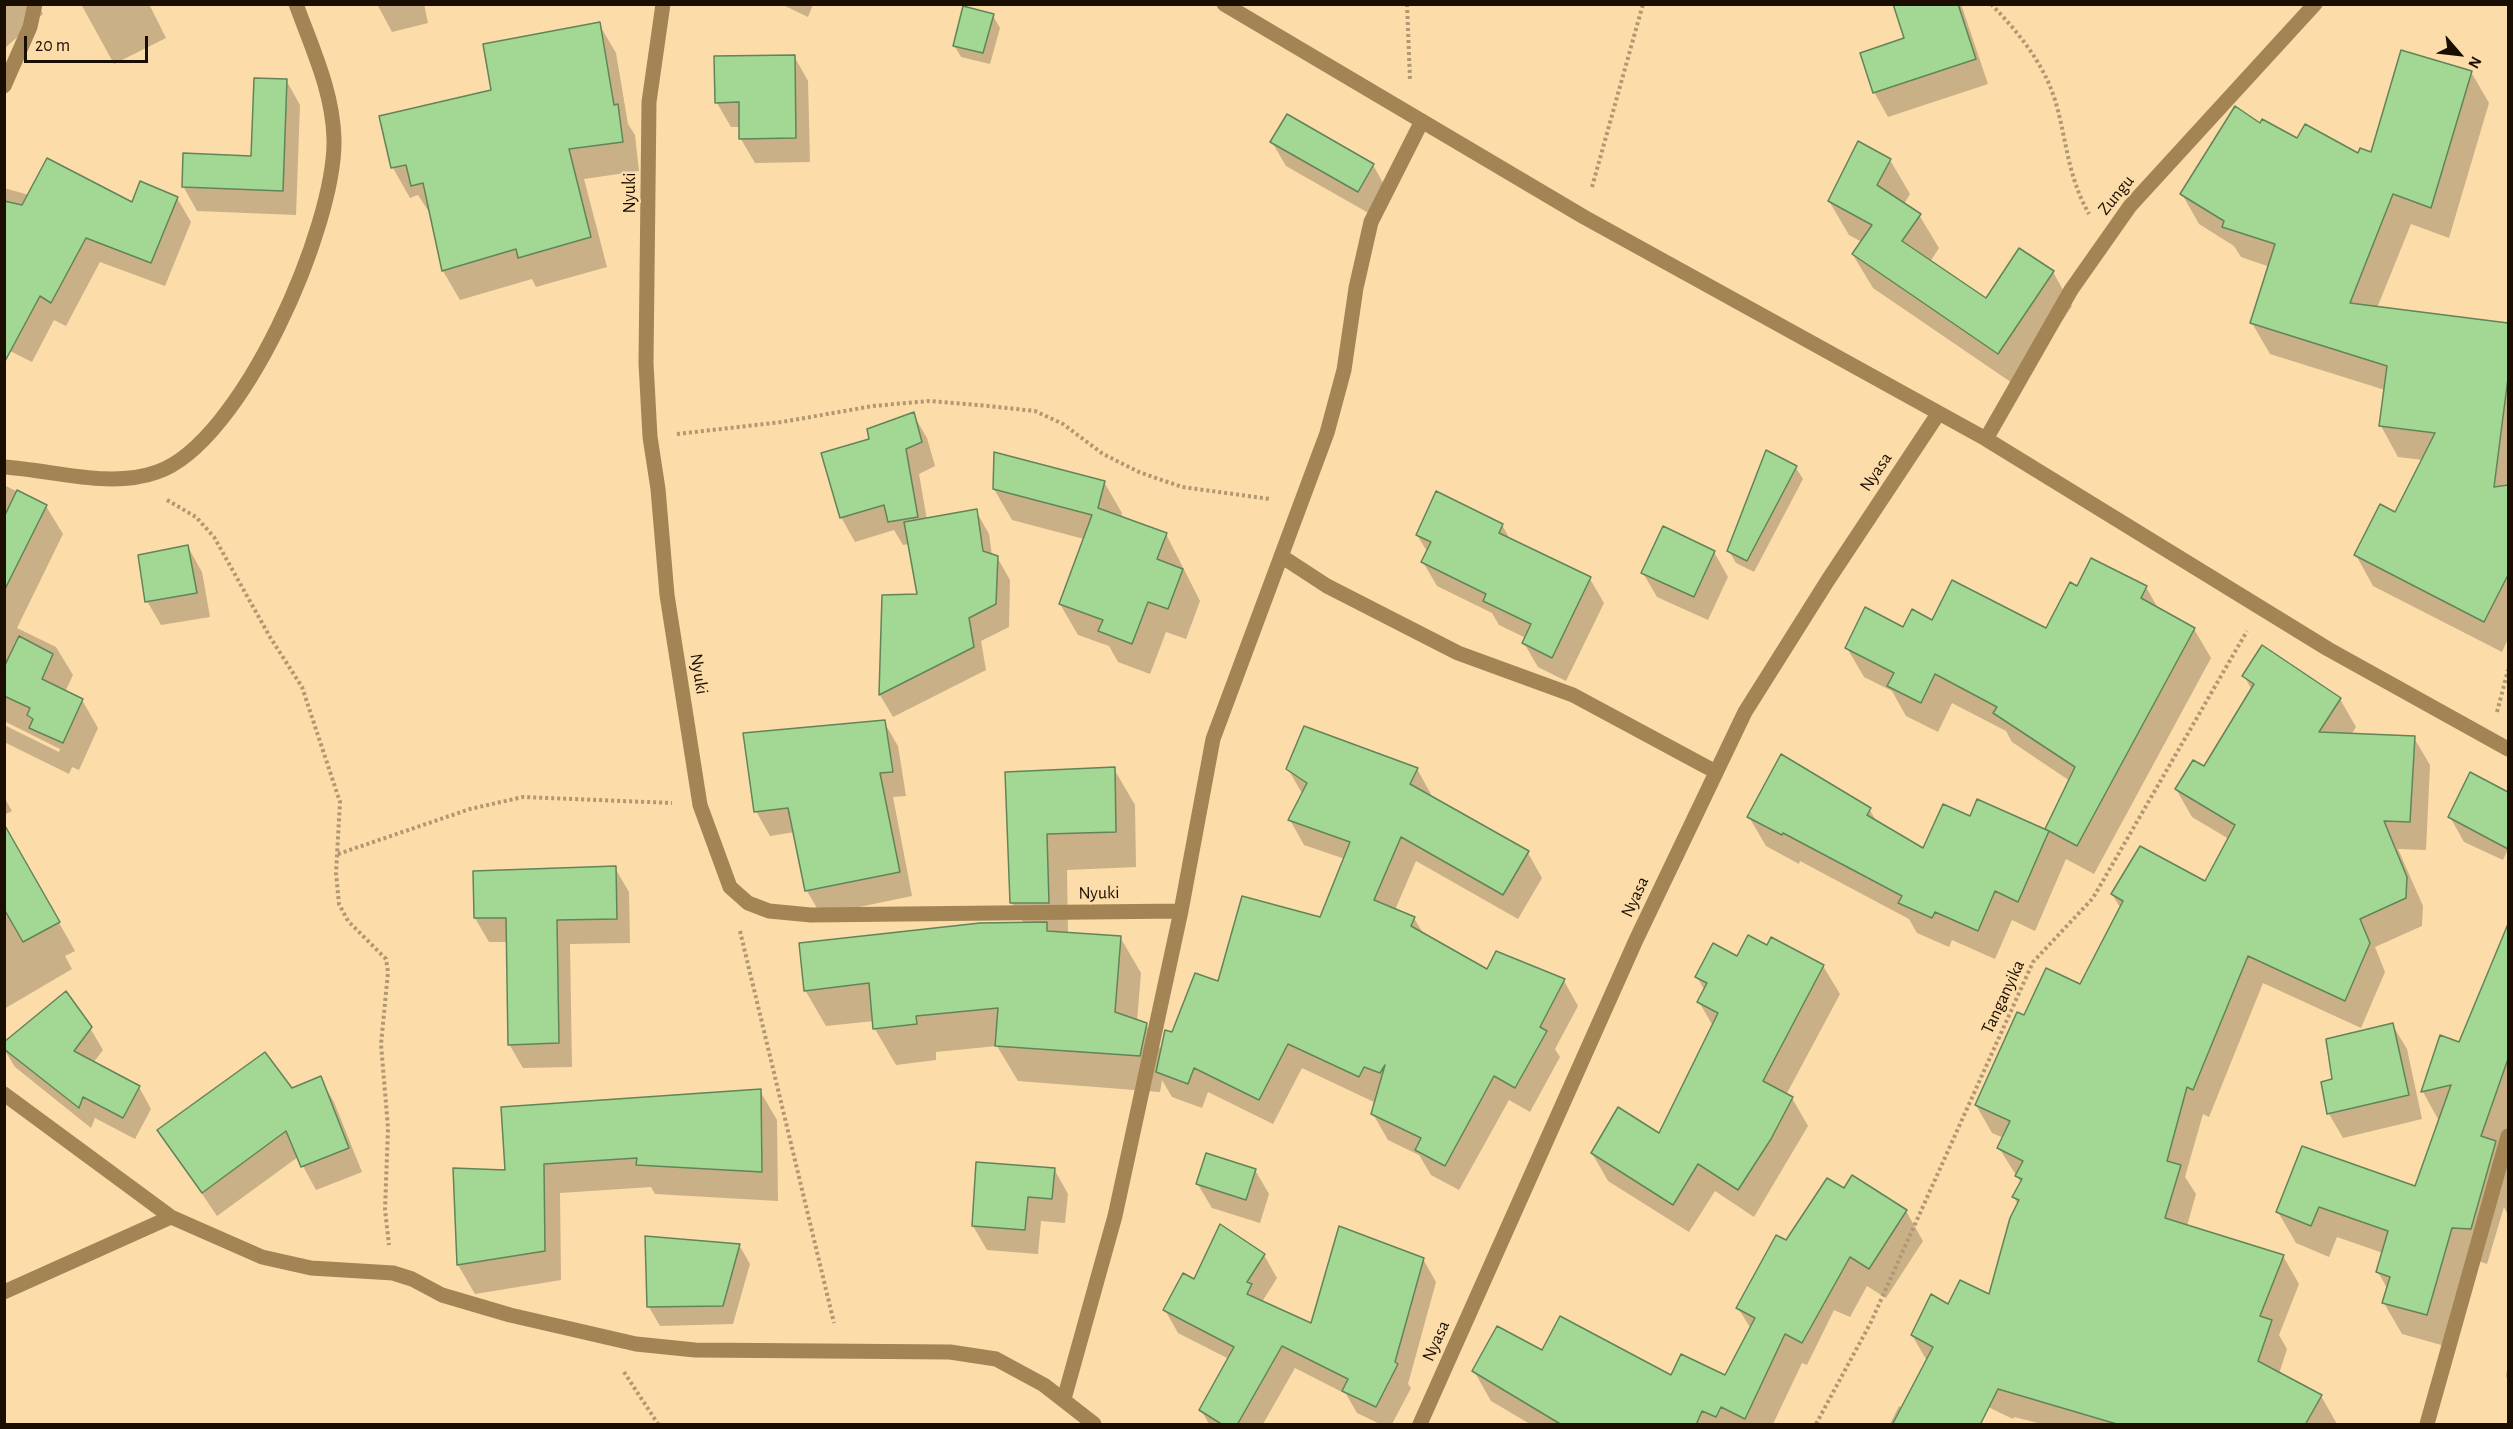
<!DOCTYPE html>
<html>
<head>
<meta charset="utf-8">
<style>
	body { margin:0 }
	#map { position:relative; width:2513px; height:1429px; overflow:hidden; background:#fcdca9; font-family:"Alegreya Sans",sans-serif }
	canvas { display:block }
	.frame { position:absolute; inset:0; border:6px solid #190e00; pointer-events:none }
	.north { position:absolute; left:2429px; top:24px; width:60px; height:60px; -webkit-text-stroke:4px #fcdca9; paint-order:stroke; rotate:118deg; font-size:16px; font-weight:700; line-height:24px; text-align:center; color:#190e00 }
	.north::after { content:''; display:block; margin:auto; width:21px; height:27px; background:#190e00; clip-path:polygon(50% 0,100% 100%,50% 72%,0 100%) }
	.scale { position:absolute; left:24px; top:36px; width:124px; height:27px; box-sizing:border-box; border:3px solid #190e00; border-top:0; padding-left:8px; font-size:18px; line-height:21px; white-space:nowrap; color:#190e00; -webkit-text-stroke:4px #fcdca9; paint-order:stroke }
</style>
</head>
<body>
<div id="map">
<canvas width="2513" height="1429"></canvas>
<div class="frame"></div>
<div class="north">N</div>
<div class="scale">20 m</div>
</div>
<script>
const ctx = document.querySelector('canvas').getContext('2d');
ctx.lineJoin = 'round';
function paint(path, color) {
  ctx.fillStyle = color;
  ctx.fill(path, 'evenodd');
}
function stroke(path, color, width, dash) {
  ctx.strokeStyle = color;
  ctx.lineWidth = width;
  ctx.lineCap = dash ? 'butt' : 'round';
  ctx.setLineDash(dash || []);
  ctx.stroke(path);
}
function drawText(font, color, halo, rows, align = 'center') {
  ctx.font = font + ' "Alegreya Sans",sans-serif';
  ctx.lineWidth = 5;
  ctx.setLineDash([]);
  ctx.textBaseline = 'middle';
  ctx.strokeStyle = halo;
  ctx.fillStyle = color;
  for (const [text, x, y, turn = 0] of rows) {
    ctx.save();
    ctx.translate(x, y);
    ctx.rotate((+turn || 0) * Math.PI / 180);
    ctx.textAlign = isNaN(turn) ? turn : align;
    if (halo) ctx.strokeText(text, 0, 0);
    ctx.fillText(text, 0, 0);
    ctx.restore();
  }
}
paint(new Path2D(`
	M 4,4 L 38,4 L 43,14 L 4,49 Z
	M 81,4 L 149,4 L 166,38 L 114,64 Z
	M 377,4 L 424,4 L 428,23 L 392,32 Z
	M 781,4 L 813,4 L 808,17 Z
	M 1903,4 L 1961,4 L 1988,84 L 1888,117 L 1874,92 L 1921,34 Z
	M 993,16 L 1000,28 L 990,64 L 961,57 L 954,45 Z
	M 599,24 L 616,53 L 628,124 L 635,135 L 639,171 L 584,179 L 607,267 L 536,287 L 532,279 L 460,300 L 443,271 L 431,215 L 418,195 L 410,198 L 393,168 L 381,117 L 493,91 Z
	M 794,56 L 808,81 L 810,162 L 755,163 L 741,139 L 741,127 L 731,127 L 717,103 Z
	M 2471,72 L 2489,103 L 2449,238 L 2411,224 L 2377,308 L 2508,325 L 2508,639 L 2502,652 L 2373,586 L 2356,555 L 2396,514 L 2423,460 L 2398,457 L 2381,426 L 2385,390 L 2270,354 L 2252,323 L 2270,267 L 2241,257 L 2234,246 L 2199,224 L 2182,194 L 2261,125 L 2298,140 L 2359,155 L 2372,154 Z
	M 286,80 L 300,105 L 296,215 L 197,211 L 183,186 L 252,157 Z
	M 1272,142 L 1373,165 L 1387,190 L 1372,215 L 1286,166 Z
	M 1890,160 L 1910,194 L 1904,204 L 1919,215 L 1939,248 L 1930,262 L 1986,300 L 2053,272 L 2072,306 L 2018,387 L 1873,288 L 1853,255 L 1862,242 L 1849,235 L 1829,201 Z
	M 4,188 L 29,195 L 133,204 L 177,198 L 191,222 L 165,286 L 100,262 L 66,326 L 54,320 L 32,362 L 4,348 Z
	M 913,414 L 927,438 L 935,466 L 919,474 L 927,520 L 976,511 L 989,534 L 992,556 L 997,557 L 1010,580 L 1009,627 L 981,641 L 986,670 L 893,717 L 880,695 L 884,596 L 919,596 L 909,544 L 903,545 L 894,530 L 855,542 L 841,517 L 871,440 Z
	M 1796,468 L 1803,479 L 1754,572 L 1736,563 L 1729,551 Z
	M 1104,482 L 1122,513 L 1121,518 L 1166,534 L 1200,601 L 1186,639 L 1166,632 L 1150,674 L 1118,662 L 1109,646 L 1078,635 L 1060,604 L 1084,539 L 1012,520 L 994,489 Z
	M 4,485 L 46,506 L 63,534 L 17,628 L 56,647 L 73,675 L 65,692 L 82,700 L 98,728 L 79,770 L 72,767 L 69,774 L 4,742 L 4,725 L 59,752 L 60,749 L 4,721 Z
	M 1502,525 L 1511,541 L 1590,579 L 1604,603 L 1566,681 L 1538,667 L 1524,643 L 1526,638 L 1499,625 L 1492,613 L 1437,586 L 1423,562 L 1428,553 L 1417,535 Z
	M 188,547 L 202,572 L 210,617 L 161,625 L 147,601 Z
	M 1714,552 L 1728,577 L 1708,620 L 1657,597 L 1643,573 Z
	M 2146,587 L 2159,610 L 2194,629 L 2211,658 L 2094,874 L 2066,859 L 2035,931 L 2012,920 L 1995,959 L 1952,940 L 1949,947 L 1917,933 L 1909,919 L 1800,861 L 1799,864 L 1766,846 L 1749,817 L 1869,809 L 1877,822 L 1924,850 L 1970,818 L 1978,801 L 2049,833 L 2047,829 L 2070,781 L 2012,742 L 2006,731 L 1952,703 L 1938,732 L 1906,716 L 1892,691 L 1864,677 L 1847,648 L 1933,622 L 2047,630 L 2078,588 Z
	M 2244,676 L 2340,699 L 2356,727 L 2351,735 L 2414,738 L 2430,765 L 2426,850 L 2398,849 L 2423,906 L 2422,926 L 2375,947 L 2385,972 L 2361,1028 L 2263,983 L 2209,1117 L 2203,1114 L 2185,1177 L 2196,1194 L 2187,1226 L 2283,1256 L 2299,1284 L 2279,1335 L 2287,1349 L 2279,1374 L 2321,1396 L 2337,1424 L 2042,1424 L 2014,1417 L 2013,1419 L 1988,1407 L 1979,1424 L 1890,1424 L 1899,1406 L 1902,1408 L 1927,1361 L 1912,1335 L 1949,1306 L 1990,1296 L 2018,1205 L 2014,1197 L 2021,1183 L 1999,1148 L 2004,1138 L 1992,1133 L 1976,1105 L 2024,1017 L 2081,986 L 2121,909 L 2112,894 L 2206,883 L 2229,839 L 2192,817 L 2176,789 L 2204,768 L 2252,690 Z
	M 884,722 L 898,746 L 906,796 L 893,797 L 912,896 L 821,915 L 807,891 L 795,832 L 770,836 L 756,811 Z
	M 1114,769 L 1135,805 L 1136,867 L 1067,870 L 1068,934 L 1120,937 L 1141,973 L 1137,1021 L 1146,1024 L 1162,1052 L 1173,1034 L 1219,983 L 1321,919 L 1345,859 L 1304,845 L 1290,820 L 1303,795 L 1288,769 L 1417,769 L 1431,794 L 1430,797 L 1528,853 L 1542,878 L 1518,919 L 1416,861 L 1395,910 L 1414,918 L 1424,935 L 1488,971 L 1564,981 L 1578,1006 L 1555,1049 L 1560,1057 L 1530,1112 L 1509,1100 L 1459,1190 L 1431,1175 L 1419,1155 L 1388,1140 L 1373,1114 L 1376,1103 L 1302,1068 L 1273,1124 L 1208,1092 L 1202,1108 L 1172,1097 L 1162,1080 L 1160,1092 L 1018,1081 L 997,1046 L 936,1052 L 936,1060 L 896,1065 L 875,1029 L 874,1021 L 826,1026 L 805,990 L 1024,924 L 1012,903 L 1007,773 Z
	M 2470,774 L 2508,793 L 2508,849 L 2503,860 L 2464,842 L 2450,817 Z
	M 4,797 L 12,811 L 4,815 Z
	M 4,826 L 75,951 L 65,956 L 72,969 L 4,1009 Z
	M 615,868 L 629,892 L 630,943 L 570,944 L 572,1067 L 523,1068 L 509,1044 L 508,942 L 489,942 L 475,918 L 475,873 Z
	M 2508,927 L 2508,1139 L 2503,1155 L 2508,1165 L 2508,1215 L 2504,1207 L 2487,1264 L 2470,1258 L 2445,1346 L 2402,1334 L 2384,1303 L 2388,1290 L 2378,1272 L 2383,1253 L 2337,1237 L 2329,1257 L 2296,1243 L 2278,1212 L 2416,1188 L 2439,1121 L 2423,1092 L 2460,1043 Z
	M 1767,947 L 1823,966 L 1840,994 L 1786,1095 L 1792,1098 L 1808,1126 L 1754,1217 L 1715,1191 L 1689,1232 L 1608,1181 L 1592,1153 L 1659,1135 L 1713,1026 L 1699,1002 L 1705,991 L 1697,977 Z
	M 2392,1024 L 2407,1049 L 2422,1119 L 2343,1138 L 2329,1114 L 2322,1083 L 2334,1080 L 2325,1041 Z
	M 90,1028 L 103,1050 L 93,1063 L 139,1087 L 151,1109 L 135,1139 L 95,1118 L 91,1128 L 15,1067 L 4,1049 L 4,1044 Z
	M 320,1078 L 334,1102 L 362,1172 L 316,1190 L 298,1157 L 217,1216 L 159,1130 L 291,1090 Z
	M 760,1091 L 777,1120 L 778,1201 L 655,1194 L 651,1187 L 560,1193 L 561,1280 L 475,1294 L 458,1265 L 506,1171 Z
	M 1054,1169 L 1068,1194 L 1065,1223 L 1041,1221 L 1038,1254 L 987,1250 L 973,1226 Z
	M 1255,1170 L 1269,1194 L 1260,1223 L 1212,1208 L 1197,1183 Z
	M 1844,1190 L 1906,1211 L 1923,1241 L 1886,1298 L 1867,1286 L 1850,1317 L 1834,1310 L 1807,1365 L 1802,1363 L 1773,1424 L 1530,1424 L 1491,1401 L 1474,1371 L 1543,1352 L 1672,1377 L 1725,1377 L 1751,1329 L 1738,1308 L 1787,1242 Z
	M 739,1245 L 750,1264 L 733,1324 L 660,1326 L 649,1307 Z
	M 1264,1255 L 1277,1278 L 1262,1302 L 1312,1325 L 1423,1259 L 1436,1282 L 1408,1384 L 1411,1388 L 1392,1424 L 1380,1424 L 1357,1413 L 1346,1394 L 1295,1368 L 1263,1424 L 1209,1424 L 1201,1410 L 1229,1359 L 1178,1333 L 1165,1310 L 1194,1281 Z
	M 2508,1363 L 2508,1381 L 2506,1376 Z`), '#0003');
const building = new Path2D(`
	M 1893,4 L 1958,4 L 1976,59 L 1873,93 L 1860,53 L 1904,38 Z
	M 963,6 L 994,14 L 983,53 L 953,46 Z
	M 600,22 L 614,105 L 618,104 L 623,142 L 569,149 L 591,237 L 518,258 L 516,249 L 442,271 L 423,183 L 411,186 L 406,165 L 391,168 L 379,116 L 491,90 L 483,44 Z
	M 2401,50 L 2472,71 L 2431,208 L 2393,194 L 2350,303 L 2508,323 L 2508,378 L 2494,487 L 2508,485 L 2508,575 L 2484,622 L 2354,555 L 2380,504 L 2395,512 L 2435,433 L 2379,426 L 2387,366 L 2250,323 L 2275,244 L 2222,227 L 2224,221 L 2180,194 L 2235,106 L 2260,123 L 2262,119 L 2297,138 L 2305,124 L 2358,153 L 2360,148 L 2371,152 Z
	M 795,55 L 796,138 L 739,139 L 739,102 L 715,103 L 714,56 Z
	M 254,78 L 287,79 L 283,191 L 182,187 L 183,153 L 251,156 Z
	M 1287,114 L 1374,164 L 1358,192 L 1270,142 Z
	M 1858,141 L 1891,159 L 1877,185 L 1921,214 L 1902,241 L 1986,298 L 2019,248 L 2054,271 L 1998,354 L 1852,254 L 1872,225 L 1828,201 Z
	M 47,158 L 132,202 L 140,181 L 178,197 L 151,263 L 86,238 L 51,303 L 40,296 L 4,363 L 4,201 L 22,205 Z
	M 914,412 L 922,442 L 906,449 L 918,517 L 888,522 L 884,505 L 840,518 L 821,453 L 869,439 L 867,429 Z
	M 1766,450 L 1797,466 L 1747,561 L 1727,551 Z
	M 994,452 L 1105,481 L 1098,508 L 1167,533 L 1157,559 L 1183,569 L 1168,609 L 1148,602 L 1132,644 L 1098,631 L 1103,620 L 1059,604 L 1092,515 L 993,489 Z
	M 17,490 L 47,505 L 4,591 L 4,517 Z
	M 1436,491 L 1503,524 L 1499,533 L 1591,577 L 1552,658 L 1522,643 L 1531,624 L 1483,601 L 1486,594 L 1421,562 L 1431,542 L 1416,535 Z
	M 977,509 L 983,551 L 998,556 L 996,604 L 969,618 L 974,647 L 879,695 L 882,595 L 917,594 L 904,522 Z
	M 1663,526 L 1715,551 L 1694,597 L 1641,573 Z
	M 188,545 L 197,593 L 145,602 L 138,555 Z
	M 2091,558 L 2147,586 L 2141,598 L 2195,628 L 2077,846 L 2049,831 L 2018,902 L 1995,891 L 1978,931 L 1935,912 L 1932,918 L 1898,903 L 1902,896 L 1783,833 L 1782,835 L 1747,817 L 1781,754 L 1871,808 L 1867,815 L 1923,848 L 1943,804 L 1970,816 L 1977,799 L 2049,831 L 2045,829 L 2075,767 L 1993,713 L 1997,707 L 1935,674 L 1921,703 L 1887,686 L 1894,673 L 1845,648 L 1865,607 L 1903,627 L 1912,609 L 1932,620 L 1952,580 L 2046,628 L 2070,582 L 2077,586 Z
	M 19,636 L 53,654 L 42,679 L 83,699 L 63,743 L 29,728 L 33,719 L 27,715 L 30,708 L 4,696 L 4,667 Z
	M 2262,645 L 2341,698 L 2319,732 L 2415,736 L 2410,822 L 2384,821 L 2407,877 L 2406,898 L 2360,919 L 2370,943 L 2345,1001 L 2248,956 L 2193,1090 L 2187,1087 L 2167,1161 L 2181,1165 L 2165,1218 L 2284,1255 L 2260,1316 L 2272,1320 L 2258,1361 L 2322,1395 L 2305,1425 L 2120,1425 L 1998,1389 L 1980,1425 L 1892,1425 L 1933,1347 L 1911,1335 L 1931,1294 L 1948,1304 L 1960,1280 L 1989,1294 L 2010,1218 L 2019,1200 L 2012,1197 L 2022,1179 L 2015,1176 L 2023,1161 L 1997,1148 L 2010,1121 L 1975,1105 L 2017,1012 L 2024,1015 L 2046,968 L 2080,984 L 2123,901 L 2111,894 L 2140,846 L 2205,881 L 2235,825 L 2175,789 L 2193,760 L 2204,766 L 2254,684 L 2242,676 Z
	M 885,720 L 893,772 L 880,773 L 900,872 L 805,891 L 788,808 L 754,812 L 743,733 Z
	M 1304,726 L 1418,768 L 1410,784 L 1529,851 L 1503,895 L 1401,837 L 1374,900 L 1415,917 L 1411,926 L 1487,969 L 1496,951 L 1565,979 L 1540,1027 L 1547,1031 L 1515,1088 L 1494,1076 L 1445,1166 L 1415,1150 L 1421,1138 L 1371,1114 L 1385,1065 L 1380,1073 L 1364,1067 L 1359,1077 L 1288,1044 L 1259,1100 L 1194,1068 L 1188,1084 L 1156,1072 L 1165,1030 L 1172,1032 L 1195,973 L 1218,981 L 1242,896 L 1320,917 L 1350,842 L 1288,820 L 1307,783 L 1286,769 Z
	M 1115,767 L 1116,832 L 1047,834 L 1049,903 L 1010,903 L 1005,772 Z
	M 2470,772 L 2508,792 L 2508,849 L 2448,817 Z
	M 4,824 L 60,922 L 23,942 L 4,909 Z
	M 616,866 L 617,919 L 557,920 L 559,1043 L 508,1045 L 506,918 L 474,918 L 473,871 Z
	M 1047,922 L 1047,931 L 1121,936 L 1115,1012 L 1147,1023 L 1140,1056 L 995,1046 L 998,1008 L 916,1016 L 917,1024 L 873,1029 L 869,983 L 804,991 L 799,943 L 980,923 Z
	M 2508,924 L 2508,1059 L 2481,1136 L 2496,1141 L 2471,1229 L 2452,1228 L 2427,1315 L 2382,1303 L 2390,1277 L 2376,1272 L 2388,1231 L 2319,1207 L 2311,1226 L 2276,1212 L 2302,1146 L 2415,1186 L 2451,1085 L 2421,1092 L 2440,1035 L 2459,1042 Z
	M 1748,935 L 1767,945 L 1771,937 L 1824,965 L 1763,1081 L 1793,1097 L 1771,1139 L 1738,1190 L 1698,1164 L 1673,1205 L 1591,1153 L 1618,1107 L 1659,1133 L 1718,1013 L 1697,1002 L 1707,983 L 1695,977 L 1713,943 L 1737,956 Z
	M 66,991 L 92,1027 L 74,1051 L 140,1086 L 123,1118 L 83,1097 L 79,1108 L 4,1049 L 4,1042 Z
	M 2393,1023 L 2409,1095 L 2327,1114 L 2321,1082 L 2332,1079 L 2326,1039 Z
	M 265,1052 L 292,1088 L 321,1076 L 349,1148 L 301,1167 L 286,1131 L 202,1193 L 157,1130 Z
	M 761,1089 L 762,1172 L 636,1165 L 637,1158 L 544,1164 L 545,1251 L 457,1265 L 453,1168 L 505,1170 L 501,1107 Z
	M 1206,1153 L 1256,1169 L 1246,1200 L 1196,1184 Z
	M 976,1162 L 1055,1168 L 1052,1199 L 1028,1197 L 1025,1230 L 972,1226 Z
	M 1852,1175 L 1907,1210 L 1869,1269 L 1850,1257 L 1802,1343 L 1785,1334 L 1745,1419 L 1721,1407 L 1716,1417 L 1702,1411 L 1696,1425 L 1562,1425 L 1472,1371 L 1497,1326 L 1542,1350 L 1560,1316 L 1671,1375 L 1681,1354 L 1725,1375 L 1755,1318 L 1736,1308 L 1776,1235 L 1786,1240 L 1827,1178 L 1844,1188 Z
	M 1220,1224 L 1265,1254 L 1247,1282 L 1252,1284 L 1247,1294 L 1311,1323 L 1339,1226 L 1424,1258 L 1395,1362 L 1398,1364 L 1376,1407 L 1342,1391 L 1348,1379 L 1282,1346 L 1237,1425 L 1223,1425 L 1199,1410 L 1234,1347 L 1163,1310 L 1183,1273 L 1194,1279 Z
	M 645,1236 L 740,1244 L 723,1306 L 647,1307 Z`);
paint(building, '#a3d794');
stroke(building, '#628459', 1.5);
stroke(new Path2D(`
	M 1407,4 L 1410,80
	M 1991,4 C 2018,32 2043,62 2055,100 C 2067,140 2067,175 2089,214
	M 1592,187 L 1643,4
	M 677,434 L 782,422 L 873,406 L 928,401 L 979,405 L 1035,411 L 1063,424 L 1103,454 L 1139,472 L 1182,487 L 1270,499
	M 167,500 L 196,517 L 214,537 L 270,637 L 302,687 L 340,802 L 336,873 L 339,904 L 348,921 L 386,959 L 388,972 L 381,1044 L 388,1128 L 385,1210 L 389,1245
	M 2497,712 L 2508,670
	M 338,854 L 470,809 L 523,797 L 672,803
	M 740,931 L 834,1323
	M 624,1372 L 658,1424
	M 1816,1424 L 1871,1322 L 2033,962 L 2093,898 L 2247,631`), '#b19871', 4, [3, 3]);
stroke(new Path2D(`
	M 663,4 L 649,102 L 646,363 L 650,437 L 658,489 L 667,595 L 700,805 L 730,887 L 748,903 L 769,911 L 811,915 L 1181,911
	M 1224,4 L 1584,217 L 1986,439 L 2328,649 L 2508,749
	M 4,86 L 30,27 L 35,4
	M 1986,439 L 2071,290 L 2130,206 L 2315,4
	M 4,467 C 53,470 110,489 157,472 C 242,443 336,225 334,139 C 333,92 312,48 296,4
	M 1281,556 L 1327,586 L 1458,653 L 1573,695 L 1716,772
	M 4,1094 L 171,1217 L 262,1257 L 311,1268 L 393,1273 L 412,1279 L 442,1295 L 510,1315 L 636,1344 L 695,1350 L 950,1352 L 996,1359 L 1044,1385 L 1094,1424
	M 4,1292 L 171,1217
	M 1064,1399 L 1115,1216 L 1181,911 L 1213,739 L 1327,433 L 1344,370 L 1356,288 L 1371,222 L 1422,121
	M 1420,1424 L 1636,940 L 1745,712 L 1828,580 L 1938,414
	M 2427,1424 L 2508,1136`), '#a38555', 15);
drawText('18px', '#190e00', '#fcdca9', [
	["Nyuki",630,193,-90],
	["Zungu",2116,195,-51],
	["Nyasa",1876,472,-56],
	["Nyuki",699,674,81],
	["Nyuki",1099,893,-1],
	["Nyasa",1635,897,-65],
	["Tanganyika",2003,997,-65],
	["Nyasa",1436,1341,-66]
]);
</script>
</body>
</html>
